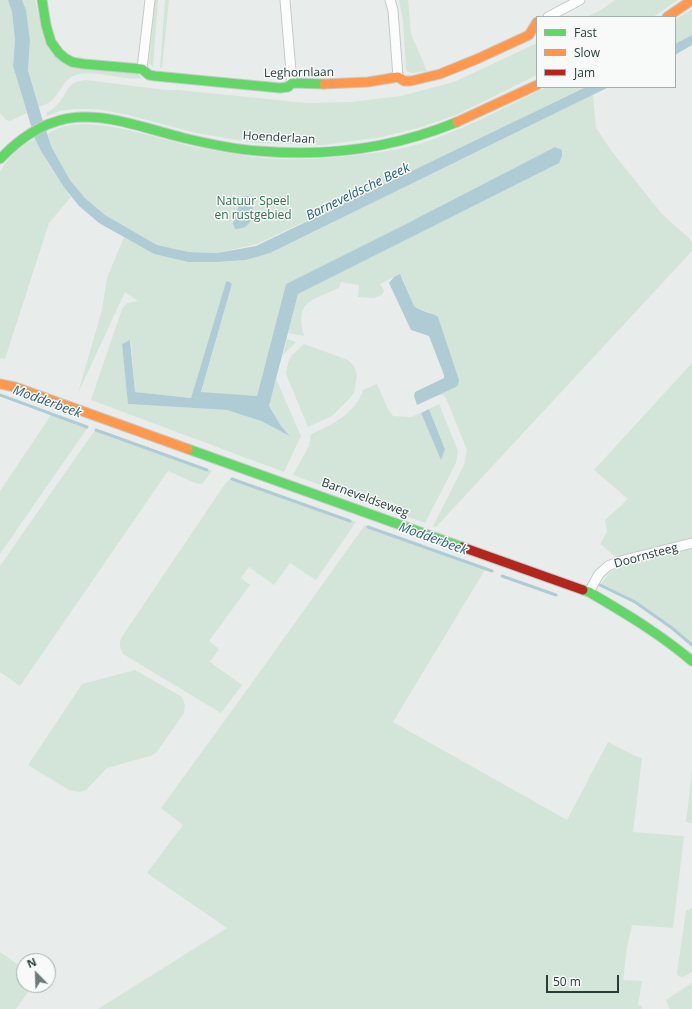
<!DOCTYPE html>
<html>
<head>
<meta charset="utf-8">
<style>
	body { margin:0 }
	#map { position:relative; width:692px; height:1009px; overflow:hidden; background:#e8edeb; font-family:"Open Sans",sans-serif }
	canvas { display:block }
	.legend { position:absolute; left:536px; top:16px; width:140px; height:72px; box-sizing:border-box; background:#f7faf9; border:1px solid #a4afad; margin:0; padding:5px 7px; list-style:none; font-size:12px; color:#273e3a }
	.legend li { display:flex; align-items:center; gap:8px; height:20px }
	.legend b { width:20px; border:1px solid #a4afad }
	.north { position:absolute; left:16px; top:953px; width:40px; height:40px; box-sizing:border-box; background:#f7faf9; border:1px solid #a4afad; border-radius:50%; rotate:337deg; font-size:11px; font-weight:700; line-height:16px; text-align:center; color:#273e3a }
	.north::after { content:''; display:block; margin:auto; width:14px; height:18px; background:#6b7b78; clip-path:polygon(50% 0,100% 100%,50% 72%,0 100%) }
	.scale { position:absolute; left:546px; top:975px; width:73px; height:18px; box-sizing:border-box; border:2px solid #273e3a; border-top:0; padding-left:5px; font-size:12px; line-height:14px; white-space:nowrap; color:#273e3a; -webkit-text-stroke:3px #f7faf9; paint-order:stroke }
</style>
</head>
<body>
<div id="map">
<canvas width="692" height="1009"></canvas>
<ul class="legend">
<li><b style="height:5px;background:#63d668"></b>Fast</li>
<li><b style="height:5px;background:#ff974d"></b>Slow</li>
<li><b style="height:5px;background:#b3261e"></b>Jam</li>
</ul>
<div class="north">N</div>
<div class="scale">50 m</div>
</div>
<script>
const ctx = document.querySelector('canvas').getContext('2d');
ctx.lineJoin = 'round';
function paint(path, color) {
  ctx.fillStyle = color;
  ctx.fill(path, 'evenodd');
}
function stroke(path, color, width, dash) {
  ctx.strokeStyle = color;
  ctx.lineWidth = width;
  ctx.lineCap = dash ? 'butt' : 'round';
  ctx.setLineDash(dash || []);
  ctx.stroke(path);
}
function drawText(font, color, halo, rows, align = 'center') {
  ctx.font = font + ' "Open Sans",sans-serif';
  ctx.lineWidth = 3;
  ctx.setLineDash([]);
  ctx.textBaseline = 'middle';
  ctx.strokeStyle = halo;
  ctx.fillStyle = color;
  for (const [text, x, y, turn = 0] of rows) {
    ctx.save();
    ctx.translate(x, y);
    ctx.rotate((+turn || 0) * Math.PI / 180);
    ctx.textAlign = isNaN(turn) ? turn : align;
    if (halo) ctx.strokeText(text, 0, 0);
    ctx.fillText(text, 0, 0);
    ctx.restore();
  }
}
paint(new Path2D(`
	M 0,0 L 8,0 L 12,12 L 15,40 L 13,66 L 27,113 L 10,121 L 6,120 L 0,113 Z
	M 22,0 L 35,0 L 45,42 L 54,56 L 138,74 L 141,78 C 121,81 91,68 73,76 C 64,80 61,90 55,97 C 51,102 45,105 39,107 L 28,69 L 30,40 L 26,10 Z
	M 155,0 L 158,0 L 153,67 L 149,63 Z
	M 165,0 L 169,0 L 162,68 L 160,68 Z
	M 399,0 L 408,0 L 411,34 L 427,71 L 412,73 L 408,72 L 406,68 L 403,20 Z
	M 615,0 L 678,0 L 653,17 L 587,17 L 601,10 Z
	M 692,9 L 692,35 L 675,44 L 675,20 Z
	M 537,43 L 537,75 L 456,115 L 418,128 L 382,137 L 323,145 L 255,143 L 196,133 L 128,115 L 97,109 L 74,109 L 60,111 L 47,116 L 46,113 C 49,111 53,109 56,106 C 69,94 64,82 86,80 L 166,90 L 178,90 L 307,103 L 351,102 L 401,96 L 454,82 Z
	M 546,87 L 586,87 L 370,191 L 257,244 L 217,253 L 189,252 L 157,245 L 105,215 L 85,198 L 70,180 L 52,148 L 48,134 C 79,109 158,139 194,147 C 214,151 234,154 254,157 C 288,161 323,159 357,155 C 384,152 411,148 437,138 C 474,124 510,105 546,87 Z
	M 593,95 L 596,128 L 613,153 L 662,214 L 691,240 L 692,243 L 692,251 L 436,527 L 433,526 L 464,465 L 467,450 L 446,398 L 443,395 L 439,395 L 456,387 L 431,313 L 418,309 L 414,306 L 402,277 L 394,277 L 380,284 L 384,291 L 382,295 L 374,298 L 358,297 L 359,285 L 341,282 L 339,288 C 312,300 294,301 304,336 L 288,333 L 298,294 L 411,236 L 555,147 L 404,225 L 286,284 L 257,396 L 201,393 L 232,284 L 226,283 L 191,398 L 135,392 L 131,341 L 122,344 L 129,404 L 227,410 L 261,421 L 290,435 L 281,426 L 269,406 L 276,379 L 301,436 L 284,472 L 91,400 L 122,309 L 127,303 L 138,301 L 125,292 L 78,393 L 102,310 L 107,278 L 124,237 L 154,254 L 188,262 L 217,262 L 246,260 L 270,253 Z
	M 35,139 C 45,159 57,179 71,197 L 49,223 L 5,359 L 0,358 L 0,172 C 7,158 22,145 35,139 Z
	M 287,339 L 296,342 L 283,355 Z
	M 304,344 L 348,360 L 354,366 L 357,375 L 354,393 L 348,400 L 332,416 L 308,427 L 286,374 L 288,363 L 291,356 Z
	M 692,363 L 692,539 L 616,557 L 600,544 L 607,532 L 605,520 L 628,499 L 594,470 Z
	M 377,384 L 388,409 L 393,416 L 411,417 L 421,413 L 441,459 L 445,448 L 429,409 L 439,404 L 458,451 L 456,463 L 425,523 L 293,475 L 309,446 L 311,434 C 332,425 356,413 363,390 Z
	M 51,415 L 88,427 L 0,554 L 0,491 Z
	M 95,430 L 212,471 L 202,484 L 195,483 L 168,471 L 20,686 L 0,672 L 0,566 Z
	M 231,478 L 356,522 L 316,580 L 290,563 L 274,585 L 249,567 L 241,578 L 250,585 L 209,641 L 219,649 L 210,662 L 242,685 L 221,713 L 123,654 C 120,648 119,644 121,638 L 225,484 Z
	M 365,525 L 486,568 L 393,722 L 567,820 L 608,742 L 635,756 L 642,758 L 633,832 L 684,836 L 673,928 L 632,925 L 627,948 L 623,980 L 642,981 L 638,1005 L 642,1006 L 642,1009 L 98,1009 L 227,928 L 147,873 L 183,825 L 161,808 L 249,687 Z
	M 692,548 L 692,644 L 650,611 L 624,596 L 600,585 L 610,572 L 624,565 Z
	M 135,670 L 182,697 L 185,705 L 184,713 L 156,753 L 150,756 L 107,768 L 86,790 L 80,792 L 69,790 L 28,765 L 82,684 Z
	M 692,771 L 692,823 L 686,822 Z
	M 692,908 L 692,972 L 683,977 L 678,976 L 677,973 L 686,911 Z
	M 0,952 L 24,969 L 24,985 L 33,985 L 16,1009 L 0,1009 Z
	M 692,983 L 692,1009 L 670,1009 L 666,1000 Z`), '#d3e4d9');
paint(new Path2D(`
	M 8,0 L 22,0 L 26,10 L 30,40 L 28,70 L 42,118 L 52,148 L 70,180 L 85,198 L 105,215 L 157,245 L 189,252 L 217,253 L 256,246 L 586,87 L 609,87 L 270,253 L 246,260 L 217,262 L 188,262 L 154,254 L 99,223 L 79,206 L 63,186 L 41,151 L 35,139 L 13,66 L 15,40 L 12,12 Z
	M 692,35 L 692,45 L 675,55 L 675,44 Z
	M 555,147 L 562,150 L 562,156 L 559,163 L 298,294 L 269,406 L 281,426 L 290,436 L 261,421 L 227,410 L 128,404 L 122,344 L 130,340 L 135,392 L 191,398 L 226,282 L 228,281 L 232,284 L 201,392 L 257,396 L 286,284 L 404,225 Z
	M 243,196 L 252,196 C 253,206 255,221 245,227 C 242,228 238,229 235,229 L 233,223 L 240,202 Z
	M 400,274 L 414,306 C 421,312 431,312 438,317 L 459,380 L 458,385 L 456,387 L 417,405 L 414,396 L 415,392 L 444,378 L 444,375 L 429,336 L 411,330 L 389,283 L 394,277 Z
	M 429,409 L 445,449 L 441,460 L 421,413 Z`), '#afccd5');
stroke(new Path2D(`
	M 0,395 L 87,427
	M 96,430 L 207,470
	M 232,479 L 350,521
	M 368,527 L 492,571
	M 502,576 L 556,595
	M 600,585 L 635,602 L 672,628 L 692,645`), '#afccd5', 3);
const street = new Path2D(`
	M 285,0 L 292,83
	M 390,0 L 393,10 L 398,77
	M 548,17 L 580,0
	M 142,69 L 150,0
	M 589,592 L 599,574 L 608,566 L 620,561 L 692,543`);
const fast = new Path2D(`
	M 42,0 L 46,25 L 51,42 L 59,53 L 65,58 L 72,62 L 84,64 L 142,69 L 149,75 L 155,76 L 280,88 L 288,87 L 292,83 L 324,84
	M 0,159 C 62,94 110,119 184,138 C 209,144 233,149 259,151 C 326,157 394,148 457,122
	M 188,449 L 462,547
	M 583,590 L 589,592 C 625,613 660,634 692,661`);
const slow = new Path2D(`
	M 667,17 L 692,0
	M 324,84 L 368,82 L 398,77 L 404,81 L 411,81 L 440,74 L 477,59 L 529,35 L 537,22
	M 457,122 L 537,85
	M 0,384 L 15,387 L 188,449`);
const jam = new Path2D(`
	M 462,547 L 583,590`);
stroke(street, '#c5cac8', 11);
stroke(fast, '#c5cbc9', 11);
stroke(slow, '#c5cbc9', 11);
stroke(jam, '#c5cbc9', 11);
stroke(street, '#fcfcfc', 9);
stroke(fast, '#63d668', 9);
stroke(slow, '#ff974d', 9);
stroke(jam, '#b3261e', 9);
drawText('12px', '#273e3a', '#f7faf9', [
	["Leghornlaan",299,73,-1],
	["Hoenderlaan",279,138,3],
	["Barneveldseweg",365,498,20],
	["Doornsteeg",646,556,-15]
]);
drawText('12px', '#367051', '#f7faf9', [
	["Natuur Speel",253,202],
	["en rustgebied",253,216]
]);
drawText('italic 13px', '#286073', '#f7faf9', [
	["Barneveldsche Beek",358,192,-26],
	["Modderbeek",47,402,20],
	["Modderbeek",433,539,20]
]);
</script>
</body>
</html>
